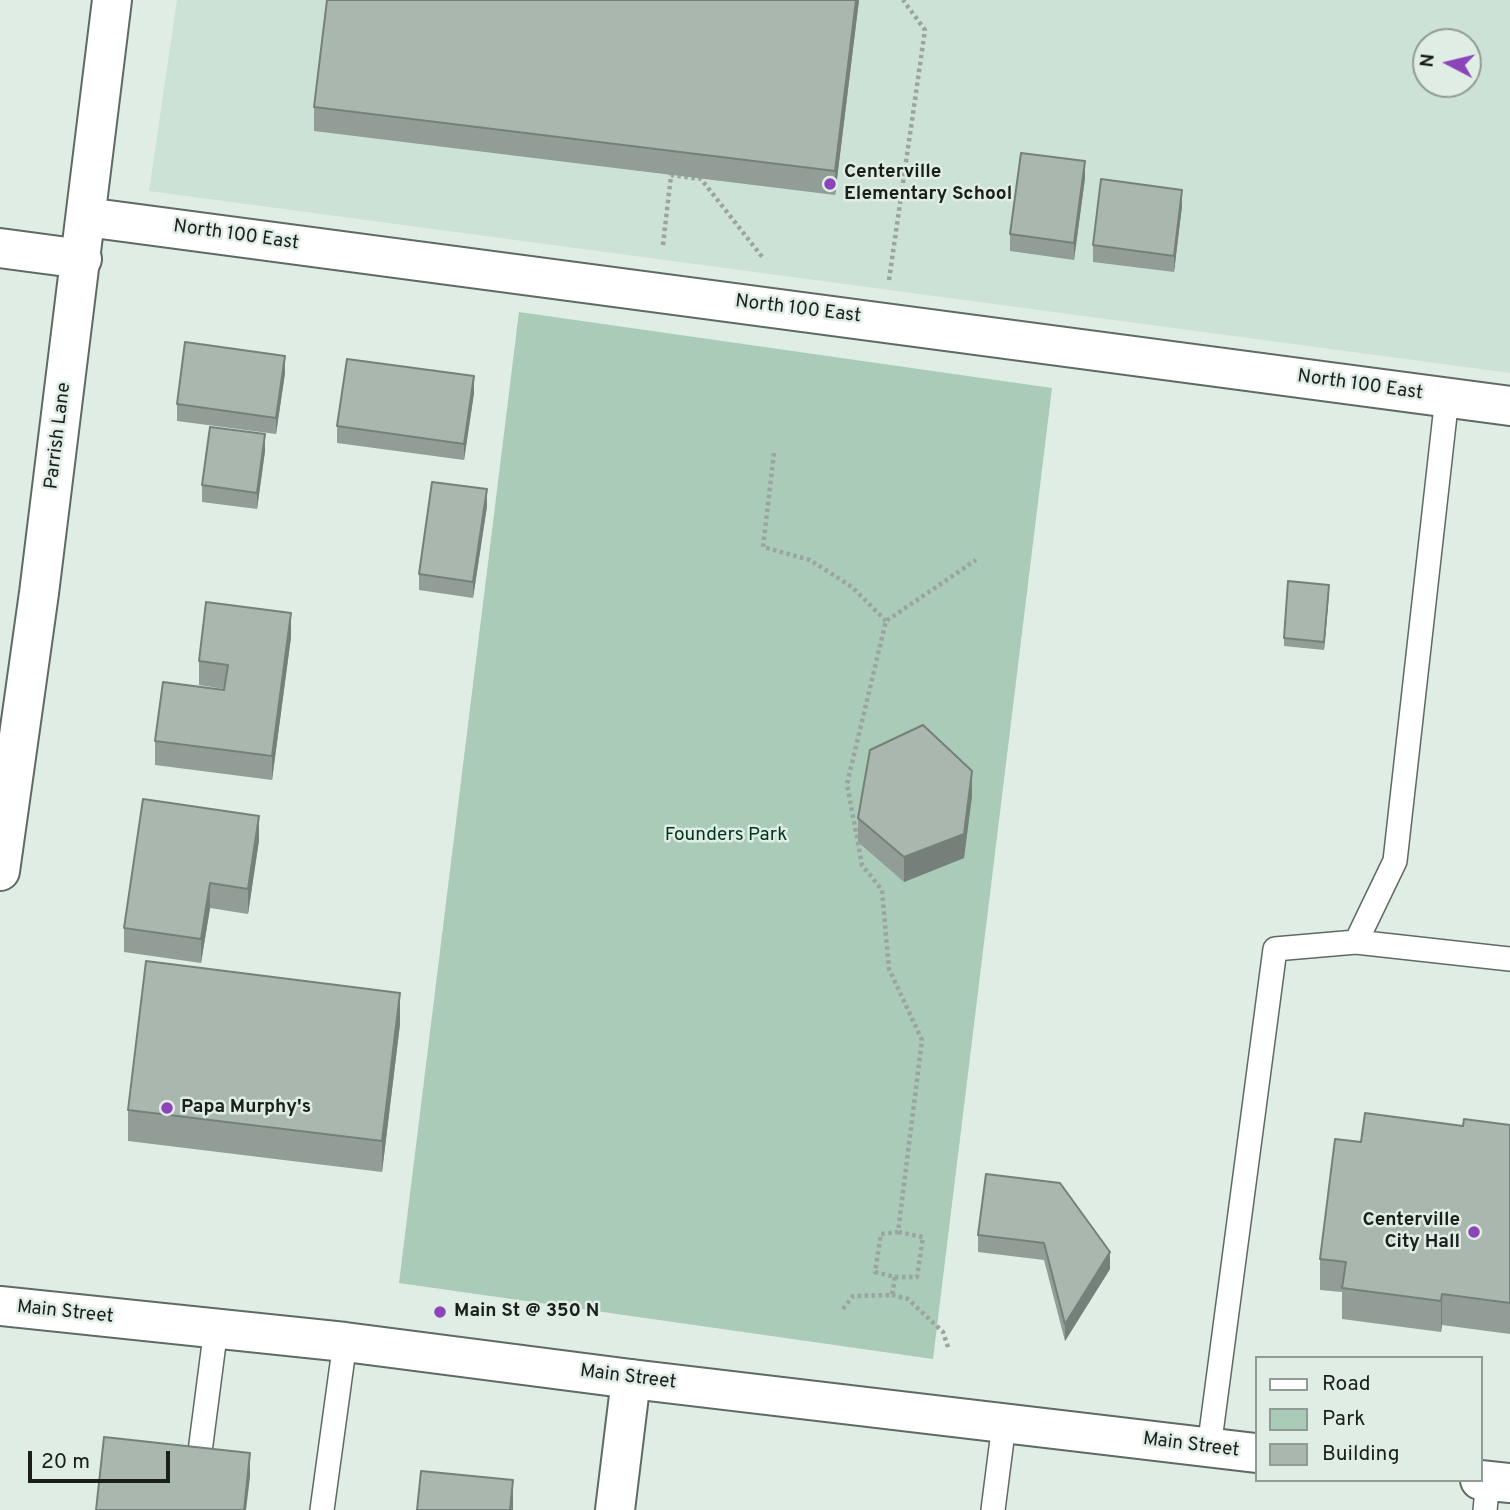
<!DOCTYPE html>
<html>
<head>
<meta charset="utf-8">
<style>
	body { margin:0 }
	#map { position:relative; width:1510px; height:1510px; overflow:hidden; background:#dfede5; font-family:Overpass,sans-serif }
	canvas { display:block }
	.legend { position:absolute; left:1255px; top:1356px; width:228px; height:126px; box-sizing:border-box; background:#dfede5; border:2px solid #909b95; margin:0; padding:9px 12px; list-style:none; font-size:21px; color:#1a1f1c }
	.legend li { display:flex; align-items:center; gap:14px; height:35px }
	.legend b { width:35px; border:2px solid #909b95 }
	.north { position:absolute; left:1412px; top:28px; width:70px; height:70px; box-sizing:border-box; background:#dfede5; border:2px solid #909b95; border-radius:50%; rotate:277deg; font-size:19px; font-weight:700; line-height:28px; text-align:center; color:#1a1f1c }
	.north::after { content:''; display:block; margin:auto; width:24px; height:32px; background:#8c45b8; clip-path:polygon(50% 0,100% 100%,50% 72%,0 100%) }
	.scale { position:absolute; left:28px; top:1451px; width:142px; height:32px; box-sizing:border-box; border:4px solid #1a1f1c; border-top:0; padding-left:9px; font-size:21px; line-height:24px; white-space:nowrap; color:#1a1f1c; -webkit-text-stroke:5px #dfede5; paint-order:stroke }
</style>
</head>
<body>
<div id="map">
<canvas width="1510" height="1510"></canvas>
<ul class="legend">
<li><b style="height:9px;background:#fff"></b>Road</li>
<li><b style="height:19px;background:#a9cbb8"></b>Park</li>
<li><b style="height:19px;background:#a9b7af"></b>Building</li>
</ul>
<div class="north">N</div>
<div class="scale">20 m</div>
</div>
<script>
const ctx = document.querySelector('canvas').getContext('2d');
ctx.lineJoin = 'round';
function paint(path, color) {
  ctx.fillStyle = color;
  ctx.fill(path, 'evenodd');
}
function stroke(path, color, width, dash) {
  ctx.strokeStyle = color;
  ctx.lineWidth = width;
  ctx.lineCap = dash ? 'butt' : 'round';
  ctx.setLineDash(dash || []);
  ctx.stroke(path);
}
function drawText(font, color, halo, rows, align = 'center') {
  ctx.font = font + ' Overpass,sans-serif';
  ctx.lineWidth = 5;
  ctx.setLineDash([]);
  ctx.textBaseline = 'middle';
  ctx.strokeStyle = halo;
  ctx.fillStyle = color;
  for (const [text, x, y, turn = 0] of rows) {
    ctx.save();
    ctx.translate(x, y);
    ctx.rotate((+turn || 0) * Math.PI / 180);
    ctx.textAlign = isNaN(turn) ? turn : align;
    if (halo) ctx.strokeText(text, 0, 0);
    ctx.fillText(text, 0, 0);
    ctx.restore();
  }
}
paint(new Path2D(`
	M 177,0 L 1510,0 L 1510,373 L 149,191 ZM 1426,42 L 1468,42 L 1468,84 L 1426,84 Z`), '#cde2d6');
paint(new Path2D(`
	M 519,312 L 1052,388 L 933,1359 L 399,1283 Z`), '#a9cbb8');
const lane = new Path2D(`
	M 1356,942 L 1510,959
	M 1209,1448 L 1275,949 L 1356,942 L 1395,861 L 1447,397
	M 198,1467 L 216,1328
	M 322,1510 L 345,1342
	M 993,1510 L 1004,1424
	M 1485,1510 L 1488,1481`);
const street = new Path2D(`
	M 86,217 L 1510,406
	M 0,248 L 82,259
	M 615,1510 L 631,1379`);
const secondary = new Path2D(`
	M 0,871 L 39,593 L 112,0
	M 0,1306 L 345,1342 L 631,1379 L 1256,1453
	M 1480,1480 L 1510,1483`);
stroke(lane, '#5e6a63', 26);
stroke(street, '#5e6a63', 42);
stroke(secondary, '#5e6a63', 42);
stroke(new Path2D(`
	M 663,245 L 671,175 L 701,179 L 763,258
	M 889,280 L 925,30 L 903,0
	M 774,453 L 763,547 L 810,560 L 852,587 L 886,621
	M 895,1277 L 917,1277 L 923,1237 L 898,1232
	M 892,1295 L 908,1299 L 943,1332 L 949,1350
	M 843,1309 L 853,1296 L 892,1295 L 895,1277 L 875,1272 L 881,1234 L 898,1232 L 922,1040 L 889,969 L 882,890 L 862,865 L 847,784 L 886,621 L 976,560`), '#9aa59f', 4.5, [3.5, 3.5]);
stroke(lane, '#fff', 23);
stroke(street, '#fff', 38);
stroke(secondary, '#fff', 38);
paint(new Path2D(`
	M 859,0 L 835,195 L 314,131 L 314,107 Z
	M 1085,178 L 1074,260 L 1010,251 L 1010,234 Z
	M 1182,206 L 1174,272 L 1093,262 L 1093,245 Z
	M 285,373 L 276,434 L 177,421 L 177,404 Z
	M 474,393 L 464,460 L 337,443 L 337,426 Z
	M 265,451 L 257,509 L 202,502 L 202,485 Z
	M 487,506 L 473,598 L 419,590 L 419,574 Z
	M 1329,593 L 1324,650 L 1284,646 L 1284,638 Z
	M 291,637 L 272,780 L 155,765 L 155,741 L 224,690 L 224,689 L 199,685 L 199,661 Z
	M 972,796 L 964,858 L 904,882 L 858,842 L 858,818 Z
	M 259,840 L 248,914 L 210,908 L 201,963 L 124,952 L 124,928 Z
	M 400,1024 L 382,1172 L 128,1141 L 128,1110 Z
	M 1510,1125 L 1510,1334 L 1442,1325 L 1441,1332 L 1342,1319 L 1342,1292 L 1320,1290 L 1320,1259 L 1361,1142 L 1463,1126 Z
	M 1060,1183 L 1110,1269 L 1065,1341 L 1044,1260 L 978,1252 L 978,1235 Z`), '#919d96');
paint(new Path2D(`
	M 856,0 L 859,0 L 835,195 L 835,171 Z
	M 1085,161 L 1085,178 L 1074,260 L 1074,243 Z
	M 1182,190 L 1182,206 L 1174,272 L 1174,256 Z
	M 285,356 L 285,373 L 276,434 L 276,418 Z
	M 474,376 L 474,393 L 464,460 L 464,444 Z
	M 265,434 L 265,451 L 257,509 L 257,493 Z
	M 487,489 L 487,506 L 473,598 L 473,582 Z
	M 1329,585 L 1329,593 L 1324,650 L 1324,642 Z
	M 291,613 L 291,637 L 272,780 L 272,756 Z
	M 972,771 L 972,796 L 964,858 L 904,882 L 904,857 Z
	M 259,816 L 259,840 L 248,914 L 248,889 Z
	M 210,883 L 210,908 L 201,963 L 201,939 Z
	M 400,993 L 400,1024 L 382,1172 L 382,1141 Z
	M 1110,1252 L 1110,1269 L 1065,1341 L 1065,1324 Z
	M 1442,1294 L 1442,1325 L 1441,1332 L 1441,1301 Z
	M 250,1453 L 250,1477 L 246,1510 L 244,1510 Z
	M 513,1480 L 513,1510 L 510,1510 Z`), '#76807a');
const building = new Path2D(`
	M 327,0 L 856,0 L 835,171 L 314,107 Z
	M 1021,153 L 1085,161 L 1074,243 L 1010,234 Z
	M 1101,179 L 1182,190 L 1174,256 L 1093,245 Z
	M 185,342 L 285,356 L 276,418 L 177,404 Z
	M 347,359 L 474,376 L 464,444 L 337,426 Z
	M 210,427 L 265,434 L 257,493 L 202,485 Z
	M 432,482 L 487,489 L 473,582 L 419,574 Z
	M 1288,581 L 1329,585 L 1324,642 L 1284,638 Z
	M 206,602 L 291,613 L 272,756 L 155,741 L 163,682 L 224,690 L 228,665 L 199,661 Z
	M 923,725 L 972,771 L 964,834 L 904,857 L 858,818 L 870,750 Z
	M 143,799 L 259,816 L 248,889 L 210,883 L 201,939 L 124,928 Z
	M 146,961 L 400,993 L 382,1141 L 128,1110 Z
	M 1365,1113 L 1463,1126 L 1464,1119 L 1510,1125 L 1510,1303 L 1442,1294 L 1441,1301 L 1342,1288 L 1346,1262 L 1320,1259 L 1335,1139 L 1361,1142 Z
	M 986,1174 L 1060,1183 L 1110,1252 L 1065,1324 L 1044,1243 L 978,1235 Z
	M 104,1437 L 250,1453 L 244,1510 L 96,1510 Z
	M 421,1471 L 513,1480 L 510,1510 L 417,1510 Z`);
paint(building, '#a9b7af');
stroke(building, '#76807a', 2);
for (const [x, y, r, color] of [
	[830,184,7,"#8c45b8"],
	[167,1108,7,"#8c45b8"],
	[1474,1232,7,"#8c45b8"],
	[440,1312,7,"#8c45b8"]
]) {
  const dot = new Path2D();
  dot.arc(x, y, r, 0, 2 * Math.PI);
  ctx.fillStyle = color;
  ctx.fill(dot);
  stroke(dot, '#dfede5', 2.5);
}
drawText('bold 19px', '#1a1f1c', '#dfede5', [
	["Centerville",844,173],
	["Elementary School",844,195],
	["Papa Murphy's",181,1108],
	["Centerville",1460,1221,"right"],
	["City Hall",1460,1243,"right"],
	["Main St @ 350 N",454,1312]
], 'left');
drawText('19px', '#1a1f1c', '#dfede5', [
	["North 100 East",236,236,8],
	["North 100 East",798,310,7],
	["North 100 East",1360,386,8],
	["Parrish Lane",59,436,-83],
	["Main Street",65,1313,6],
	["Main Street",628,1378,7],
	["Main Street",1191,1446,7]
]);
drawText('19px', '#01331f', '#dfede5', [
	["Founders Park",726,836]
]);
</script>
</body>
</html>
